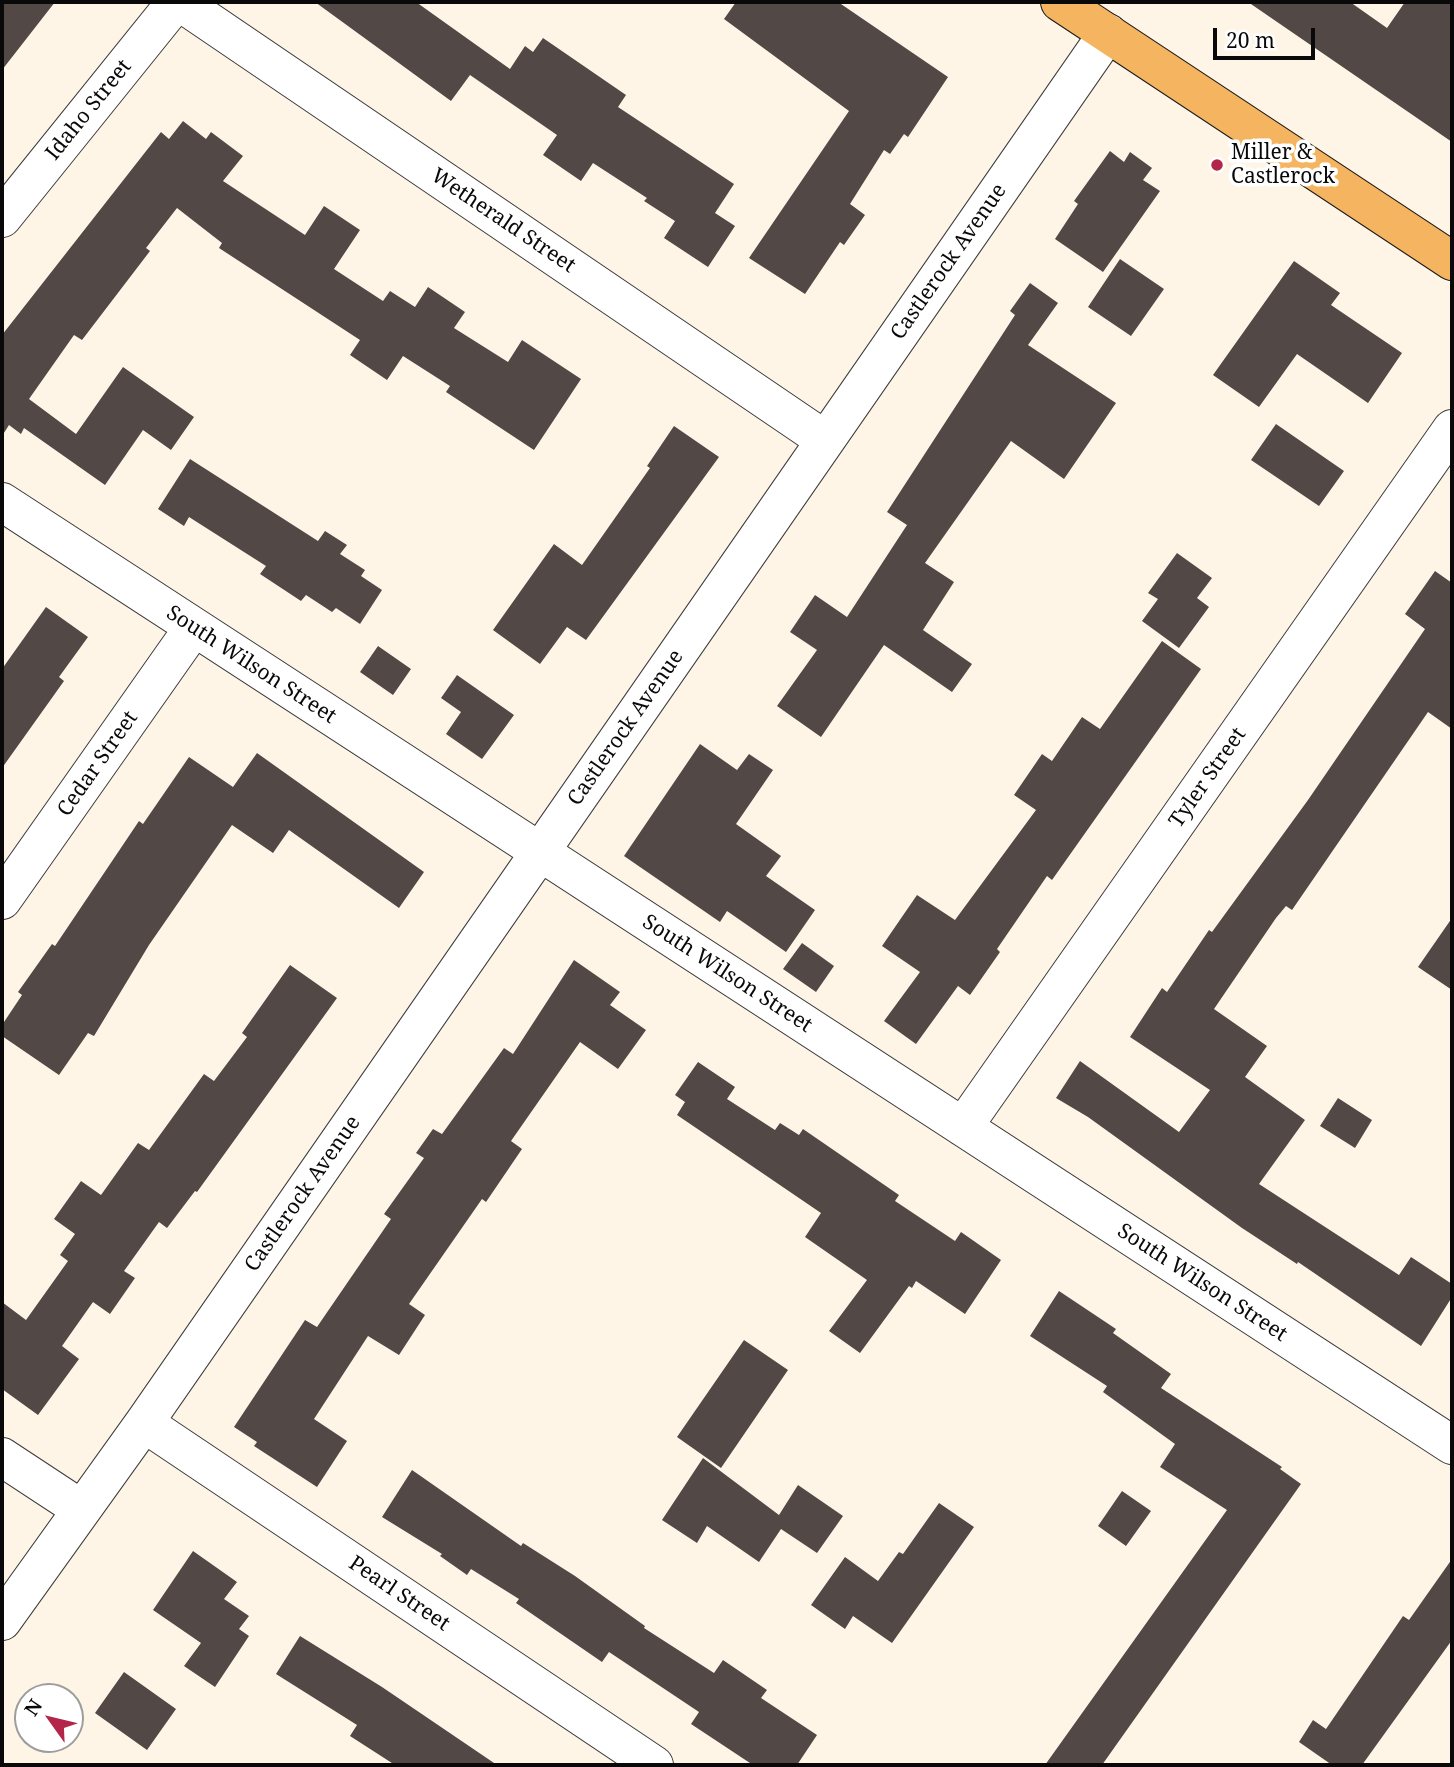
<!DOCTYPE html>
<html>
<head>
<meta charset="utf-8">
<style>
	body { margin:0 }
	#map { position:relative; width:1454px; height:1767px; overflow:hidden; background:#fff5e6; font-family:"Noto Serif",serif }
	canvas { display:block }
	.frame { position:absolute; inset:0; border:4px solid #090909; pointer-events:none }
	.north { position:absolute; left:14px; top:1683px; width:70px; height:70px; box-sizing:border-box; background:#fff; border:2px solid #9d9d9d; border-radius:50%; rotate:304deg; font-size:19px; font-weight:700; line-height:28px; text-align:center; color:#090909 }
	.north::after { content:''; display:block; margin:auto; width:24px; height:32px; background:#b42649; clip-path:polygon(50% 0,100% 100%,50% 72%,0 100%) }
	.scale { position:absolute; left:1213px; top:28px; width:102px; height:32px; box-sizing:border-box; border:4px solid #090909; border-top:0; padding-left:9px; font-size:21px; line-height:24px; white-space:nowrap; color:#090909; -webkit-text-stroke:5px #fff; paint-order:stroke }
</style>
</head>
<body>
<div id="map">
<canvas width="1454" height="1767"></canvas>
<div class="frame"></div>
<div class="north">N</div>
<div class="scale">20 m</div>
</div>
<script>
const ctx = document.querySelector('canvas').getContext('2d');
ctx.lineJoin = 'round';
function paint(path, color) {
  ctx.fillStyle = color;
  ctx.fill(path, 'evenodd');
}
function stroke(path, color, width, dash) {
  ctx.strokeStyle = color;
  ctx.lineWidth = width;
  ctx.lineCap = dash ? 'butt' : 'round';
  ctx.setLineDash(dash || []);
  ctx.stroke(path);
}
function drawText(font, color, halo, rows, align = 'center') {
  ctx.font = font + ' "Noto Serif",serif';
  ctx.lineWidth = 7;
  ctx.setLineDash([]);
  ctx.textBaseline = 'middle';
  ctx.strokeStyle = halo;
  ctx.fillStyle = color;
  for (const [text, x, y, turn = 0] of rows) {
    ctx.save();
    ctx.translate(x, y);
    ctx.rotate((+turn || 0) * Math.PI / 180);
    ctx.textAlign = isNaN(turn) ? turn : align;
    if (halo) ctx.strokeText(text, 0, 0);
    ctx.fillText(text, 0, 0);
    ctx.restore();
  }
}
paint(new Path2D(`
	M 2,2 L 55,2 L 2,70 Z
	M 315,2 L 416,2 L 510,69 L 525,46 L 533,52 L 543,38 L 626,95 L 618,107 L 734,184 L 715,213 L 735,226 L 708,267 L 664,238 L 675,221 L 644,201 L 647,198 L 593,163 L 581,181 L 543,155 L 557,135 L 470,75 L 451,101 Z
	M 736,2 L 838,2 L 948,77 L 908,137 L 904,134 L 890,154 L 884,150 L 850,204 L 865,215 L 844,245 L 840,242 L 805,294 L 749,258 L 849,111 L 724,19 Z
	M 1248,2 L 1350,2 L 1387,28 L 1405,2 L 1452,2 L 1452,142 Z
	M 183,121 L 206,139 L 211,132 L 243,156 L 223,181 L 305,235 L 324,206 L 360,230 L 334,269 L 383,301 L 390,291 L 415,307 L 428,287 L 465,312 L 454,328 L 508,362 L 522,340 L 581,379 L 534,450 L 446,392 L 450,386 L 403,356 L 387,380 L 350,355 L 360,340 L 219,248 L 222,243 L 177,208 L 146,248 L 150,251 L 82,340 L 74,335 L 29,399 L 76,434 L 123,367 L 194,417 L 171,450 L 143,430 L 105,485 L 24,428 L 21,434 L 9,425 L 2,436 L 2,335 L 161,132 L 169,139 Z
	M 1110,151 L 1124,162 L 1130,152 L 1152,168 L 1143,180 L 1160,191 L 1103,272 L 1055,239 L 1078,204 L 1074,201 Z
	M 1120,259 L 1164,289 L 1131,336 L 1088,307 Z
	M 1294,261 L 1340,293 L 1331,305 L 1402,353 L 1368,403 L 1297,354 L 1259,407 L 1213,375 Z
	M 1030,283 L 1058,303 L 1028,345 L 1116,403 L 1064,479 L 1011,441 L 925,563 L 954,582 L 923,630 L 972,664 L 952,692 L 884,645 L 821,737 L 777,706 L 817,650 L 790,632 L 815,595 L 847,617 L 907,525 L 887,512 L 1015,315 L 1010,311 Z
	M 1276,424 L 1344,471 L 1319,506 L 1251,460 Z
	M 674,426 L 719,457 L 586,640 L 567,627 L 540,664 L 493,630 L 554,544 L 582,565 L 650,468 L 647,466 Z
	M 190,459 L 318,541 L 325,531 L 347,545 L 340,554 L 365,570 L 361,576 L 382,590 L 360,624 L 336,608 L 332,612 L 306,595 L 301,601 L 260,574 L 266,566 L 189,517 L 184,526 L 158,509 Z
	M 1177,553 L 1212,578 L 1197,598 L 1209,607 L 1179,648 L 1142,621 L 1158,599 L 1148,593 Z
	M 1435,571 L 1452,583 L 1452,729 L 1428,712 L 1292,910 L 1286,906 L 1276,918 L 1214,1009 L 1267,1046 L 1245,1077 L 1305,1120 L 1259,1184 L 1399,1275 L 1411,1257 L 1452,1284 L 1452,1297 L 1421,1346 L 1298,1262 L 1297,1264 L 1242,1228 L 1088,1117 L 1056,1098 L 1080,1061 L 1179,1132 L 1210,1090 L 1130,1037 L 1162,988 L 1167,992 L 1209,930 L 1212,932 L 1308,800 L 1425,629 L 1405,614 Z
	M 46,607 L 88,637 L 59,677 L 64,681 L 2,768 L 2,669 Z
	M 1162,641 L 1201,669 L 1052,880 L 1047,876 L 997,949 L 1000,952 L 970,995 L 958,986 L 916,1044 L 884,1021 L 920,972 L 882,946 L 917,895 L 955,920 L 1036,810 L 1014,795 L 1042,754 L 1052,761 L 1082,717 L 1100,729 Z
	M 378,646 L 411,669 L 393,695 L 360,672 Z
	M 457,675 L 514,715 L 482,759 L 446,734 L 461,712 L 441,698 Z
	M 700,744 L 737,770 L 749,754 L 773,770 L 736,824 L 781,856 L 766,876 L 815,910 L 786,952 L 727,911 L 720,922 L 624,856 Z
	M 257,753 L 424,872 L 399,908 L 289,830 L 273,853 L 232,825 L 149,945 L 94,1036 L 88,1033 L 59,1075 L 2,1036 L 2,1025 L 22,995 L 18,992 L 52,944 L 55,946 L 139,821 L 143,824 L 189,757 L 233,787 Z
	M 1452,918 L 1452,990 L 1418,967 Z
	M 802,943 L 834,966 L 816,992 L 783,969 Z
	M 574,960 L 620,992 L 610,1005 L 646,1030 L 618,1069 L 580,1042 L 511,1141 L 522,1149 L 486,1202 L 482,1199 L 409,1304 L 425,1315 L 399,1355 L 368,1336 L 314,1419 L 347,1441 L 317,1487 L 254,1446 L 257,1442 L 234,1427 L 305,1320 L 317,1327 L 391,1219 L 384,1214 L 424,1158 L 416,1153 L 433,1129 L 442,1134 L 504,1048 L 513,1054 Z
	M 290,965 L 337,998 L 197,1192 L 195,1191 L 167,1228 L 159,1222 L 124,1271 L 135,1278 L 110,1314 L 93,1302 L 62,1346 L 79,1359 L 38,1415 L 2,1389 L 2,1302 L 26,1320 L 68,1261 L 60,1255 L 75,1234 L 54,1219 L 81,1181 L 101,1195 L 138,1143 L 149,1150 L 204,1074 L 214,1081 L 247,1037 L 242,1033 Z
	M 698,1062 L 735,1087 L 727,1099 L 775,1130 L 780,1123 L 799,1135 L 803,1129 L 899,1195 L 895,1201 L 955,1241 L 961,1232 L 1001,1260 L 965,1314 L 916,1281 L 912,1288 L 909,1286 L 860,1353 L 829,1331 L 867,1280 L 805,1237 L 821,1213 L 677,1115 L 685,1102 L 675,1095 Z
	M 1338,1098 L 1372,1120 L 1355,1148 L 1320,1126 Z
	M 1059,1291 L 1116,1329 L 1113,1333 L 1171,1374 L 1161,1388 L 1282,1467 L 1280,1469 L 1301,1484 L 1102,1765 L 1045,1765 L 1227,1510 L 1160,1467 L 1175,1444 L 1103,1392 L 1107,1386 L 1030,1336 Z
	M 744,1340 L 788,1370 L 721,1468 L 677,1437 Z
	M 703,1458 L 779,1515 L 798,1485 L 843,1516 L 817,1553 L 781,1529 L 759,1562 L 707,1526 L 697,1543 L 662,1520 Z
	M 412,1470 L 521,1546 L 523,1543 L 575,1576 L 645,1626 L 644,1628 L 714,1673 L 723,1660 L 767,1690 L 761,1698 L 817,1735 L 797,1765 L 753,1765 L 691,1724 L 699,1712 L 609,1652 L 602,1662 L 516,1603 L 519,1599 L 471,1569 L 467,1575 L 440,1556 L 442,1554 L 382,1517 Z
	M 1122,1491 L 1151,1511 L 1126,1546 L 1098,1526 Z
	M 939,1503 L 974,1527 L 892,1643 L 853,1616 L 845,1629 L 811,1605 L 845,1557 L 878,1581 L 899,1552 L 903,1554 Z
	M 193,1551 L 237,1582 L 224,1599 L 249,1616 L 239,1629 L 249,1636 L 215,1687 L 184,1666 L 201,1643 L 153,1610 Z
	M 1452,1559 L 1452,1640 L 1362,1765 L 1332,1765 L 1299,1742 L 1313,1720 L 1326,1729 L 1403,1616 L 1409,1620 Z
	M 300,1636 L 382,1687 L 497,1765 L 395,1765 L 350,1736 L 357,1725 L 276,1674 Z
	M 124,1672 L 176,1709 L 147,1750 L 95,1713 Z`), '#524846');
const minor = new Path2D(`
	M 180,2 L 825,440
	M 2,218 L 176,2
	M 2,502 L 1452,1445
	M 2,900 L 194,627
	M 963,1127 L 1452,429
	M 144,1423 L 654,1765
	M 2,1457 L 81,1509
	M 2,1621 L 144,1423 L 1108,33`);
const major = new Path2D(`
	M 1060,2 L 1452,261`);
stroke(minor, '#3c3c3c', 40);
stroke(major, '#1a1a1a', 40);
stroke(minor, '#fff', 38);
stroke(major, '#f5b460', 38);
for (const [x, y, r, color] of [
	[1217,165,7,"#b42649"]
]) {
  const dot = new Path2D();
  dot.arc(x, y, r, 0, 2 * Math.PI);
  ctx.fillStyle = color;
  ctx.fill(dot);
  stroke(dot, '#fff', 2.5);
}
drawText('21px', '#090909', '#fff', [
	["Idaho Street",89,110,-51],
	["Wetherald Street",503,221,34],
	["Castlerock Avenue",949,262,-55],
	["South Wilson Street",251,665,33],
	["Castlerock Avenue",626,728,-55],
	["Cedar Street",98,764,-55],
	["Tyler Street",1208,778,-55],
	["South Wilson Street",727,974,33],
	["Castlerock Avenue",303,1194,-55],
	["South Wilson Street",1202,1283,33],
	["Pearl Street",399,1594,34]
]);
drawText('21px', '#090909', '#fff', [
	["Miller &",1231,153],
	["Castlerock",1231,177]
], 'left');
</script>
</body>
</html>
